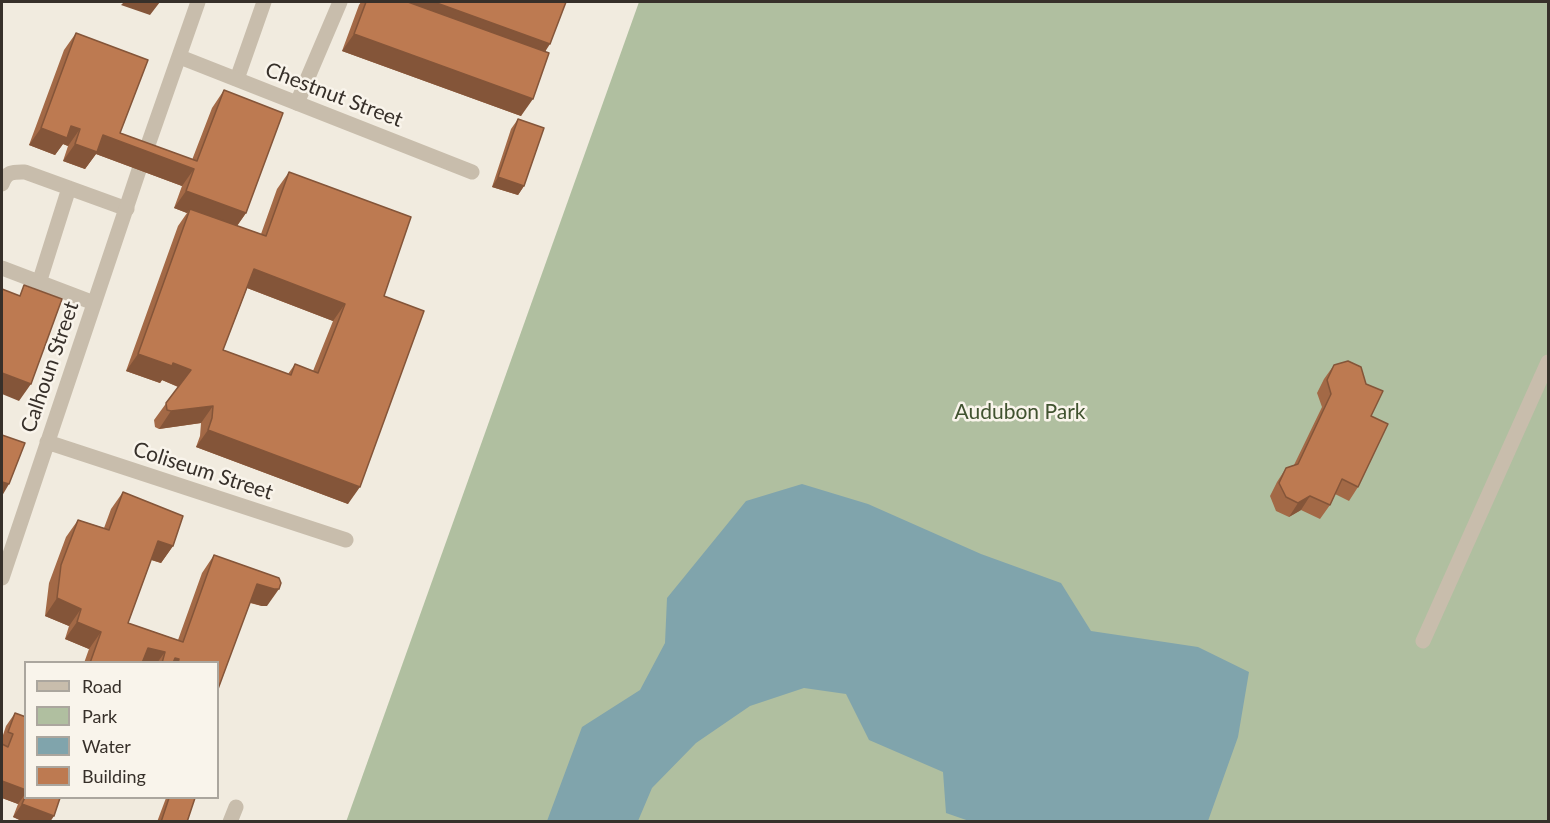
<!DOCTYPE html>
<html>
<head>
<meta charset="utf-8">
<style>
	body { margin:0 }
	#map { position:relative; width:1550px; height:823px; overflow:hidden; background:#f1ebdf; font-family:Lato,sans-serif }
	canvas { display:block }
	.frame { position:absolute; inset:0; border:3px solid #37302a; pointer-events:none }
	.legend { position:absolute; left:24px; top:661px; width:195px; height:138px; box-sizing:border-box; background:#f9f4eb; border:2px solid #aba69e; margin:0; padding:8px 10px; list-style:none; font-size:18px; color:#37302a }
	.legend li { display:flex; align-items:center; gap:12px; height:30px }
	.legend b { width:30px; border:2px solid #aba69e }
</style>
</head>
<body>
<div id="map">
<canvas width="1550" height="823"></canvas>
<div class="frame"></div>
<ul class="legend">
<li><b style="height:8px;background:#c8bdac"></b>Road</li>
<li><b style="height:16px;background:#b0bfa0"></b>Park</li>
<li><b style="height:16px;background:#80a4ac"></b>Water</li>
<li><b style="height:16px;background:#bd7a51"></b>Building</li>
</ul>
</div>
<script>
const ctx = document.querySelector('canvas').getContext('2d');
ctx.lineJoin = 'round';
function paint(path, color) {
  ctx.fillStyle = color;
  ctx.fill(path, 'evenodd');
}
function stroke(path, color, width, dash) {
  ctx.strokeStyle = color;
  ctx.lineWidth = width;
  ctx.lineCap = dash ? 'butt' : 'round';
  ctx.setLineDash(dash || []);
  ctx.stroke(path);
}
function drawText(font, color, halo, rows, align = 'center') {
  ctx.font = font + ' Lato,sans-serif';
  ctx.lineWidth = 5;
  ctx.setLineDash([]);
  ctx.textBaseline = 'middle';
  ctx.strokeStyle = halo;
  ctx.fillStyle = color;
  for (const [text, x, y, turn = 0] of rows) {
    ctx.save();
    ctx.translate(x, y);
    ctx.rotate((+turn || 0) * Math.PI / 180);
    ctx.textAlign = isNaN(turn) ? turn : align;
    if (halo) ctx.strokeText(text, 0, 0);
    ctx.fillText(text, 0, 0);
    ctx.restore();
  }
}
paint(new Path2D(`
	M 639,2 L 1548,2 L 1548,821 L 346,822 Z`), '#b0bfa0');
paint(new Path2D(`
	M 802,484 L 868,504 L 981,554 L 1061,583 L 1091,631 L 1198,647 L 1249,672 L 1238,737 L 1208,821 L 972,822 L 946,813 L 943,772 L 869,740 L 846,694 L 804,688 L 750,706 L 696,743 L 652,788 L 638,821 L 547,821 L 582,727 L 640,690 L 665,643 L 667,598 L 746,501 Z`), '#80a4ac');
stroke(new Path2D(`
	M 237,79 L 264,2
	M 297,103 L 340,2
	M 2,184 C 7,171 13,172 25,172 L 127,209
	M 2,268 L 94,303
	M 39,283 L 69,188
	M 1423,641 L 1548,362
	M 230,822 L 236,807`), '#c8bdac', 15);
stroke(new Path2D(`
	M 180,57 L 472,172
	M 142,162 L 198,2
	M 47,442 L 346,540
	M 2,578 L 139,170`), '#c8bdac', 15);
paint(new Path2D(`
	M 361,2 L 566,2 L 545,52 L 521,116 L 342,51 L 359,5 Z
	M 76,33 L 120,133 L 192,160 L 212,108 L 224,90 L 246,213 L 237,226 L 261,234 L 277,189 L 289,172 L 384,296 L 348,504 L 196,447 L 200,436 L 201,423 L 159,429 L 155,427 L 154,420 L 178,387 L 162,380 L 160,383 L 126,371 L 178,226 L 187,213 L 174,208 L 182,186 L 96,154 L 85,169 L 63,161 L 68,146 L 63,144 L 55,155 L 29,145 L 64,50 ZM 247,288 L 333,321 L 313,371 L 295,364 L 288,374 L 223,350 Z
	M 518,119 L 524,186 L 518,195 L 492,187 L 511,129 Z
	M 1334,365 L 1371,416 L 1358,487 L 1349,501 L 1335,494 L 1330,505 L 1320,519 L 1301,510 L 1289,517 L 1276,511 L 1270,496 L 1277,482 L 1286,468 L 1294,465 L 1322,407 L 1317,393 L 1324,379 Z
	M 123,492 L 173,546 L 161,563 L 151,560 L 128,623 L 178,640 L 202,573 L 214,555 L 267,606 L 262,606 L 250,603 L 218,663 L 84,663 L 89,649 L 65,639 L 69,626 L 45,616 L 49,583 L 66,537 L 78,520 L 104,528 L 111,509 Z
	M 15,713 L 26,717 L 26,798 L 50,822 L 24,822 L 13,817 L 18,804 L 2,798 L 2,738 L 6,726 Z
	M 166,798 L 195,798 L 187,822 L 157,822 Z`), '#a36946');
paint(new Path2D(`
	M 124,2 L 160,2 L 150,15 L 121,5 Z
	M 412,2 L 434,2 L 550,44 L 541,58 L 407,9 Z
	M 354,34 L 533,99 L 521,116 L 342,51 Z
	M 71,126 L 80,129 L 68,146 L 63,144 L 55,155 L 29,145 L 41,128 Z
	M 103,135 L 194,169 L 182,186 L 96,154 L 85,169 L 63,161 L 75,144 Z
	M 498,177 L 524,186 L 518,195 L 492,187 Z
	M 186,191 L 246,213 L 234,230 L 190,209 L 187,213 L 174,208 Z
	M 254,269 L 345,304 L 333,321 L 242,286 Z
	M 138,354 L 173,363 L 191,370 L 179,387 L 162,380 L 160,383 L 126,371 Z
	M 2,373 L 31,384 L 19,401 L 2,394 Z
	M 213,406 L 201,423 L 159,429 L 171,411 Z
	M 208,430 L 360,487 L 348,504 L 196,447 Z
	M 2,482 L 9,484 L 2,496 Z
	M 1310,496 L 1301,510 L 1289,517 L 1298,503 Z
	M 158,541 L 173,546 L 161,563 L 146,558 Z
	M 257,584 L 279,589 L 267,606 L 262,606 L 245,601 Z
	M 57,598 L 81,609 L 69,626 L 45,616 Z
	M 77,622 L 101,632 L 89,649 L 65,639 Z
	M 148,648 L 165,652 L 157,663 L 137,663 Z
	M 175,658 L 179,659 L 177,663 L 172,663 Z
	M 2,781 L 26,790 L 26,793 L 18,804 L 2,798 Z
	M 22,804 L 54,816 L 50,822 L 24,822 L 13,817 Z`), '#845539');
const building = new Path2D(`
	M 366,2 L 408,2 L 549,53 L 533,99 L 354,34 Z
	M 434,2 L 566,2 L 550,44 Z
	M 76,33 L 148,60 L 120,133 L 197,161 L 224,90 L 283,113 L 246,213 L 186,191 L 194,169 L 103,135 L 97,152 L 75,144 L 80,129 L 71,126 L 67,138 L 41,128 Z
	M 518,119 L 544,128 L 524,186 L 498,177 Z
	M 289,172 L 411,217 L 384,296 L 424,311 L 360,487 L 208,430 L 212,418 L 213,406 L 171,411 L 167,410 L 166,403 L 191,370 L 173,363 L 172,366 L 138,354 L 190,209 L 266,236 ZM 254,269 L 345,304 L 318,373 L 295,364 L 291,375 L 223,350 Z
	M 24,285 L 62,299 L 31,384 L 2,373 L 2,289 L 20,296 Z
	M 1348,361 L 1361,367 L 1366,384 L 1383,391 L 1371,416 L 1388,424 L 1358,487 L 1342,479 L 1330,505 L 1310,496 L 1298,503 L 1286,497 L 1279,483 L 1286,468 L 1298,464 L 1331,394 L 1327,380 L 1334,365 Z
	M 2,435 L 25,443 L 9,484 L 2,482 Z
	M 123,492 L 183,516 L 173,546 L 158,541 L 128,623 L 183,642 L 214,555 L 279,578 L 281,583 L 279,589 L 274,589 L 257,584 L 218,689 L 218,663 L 178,663 L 179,659 L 175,658 L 173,663 L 162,663 L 165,652 L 148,648 L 142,663 L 90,663 L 101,632 L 77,622 L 81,609 L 57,598 L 61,565 L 78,520 L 109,530 Z
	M 15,713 L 26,717 L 26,790 L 2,781 L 2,744 L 8,747 L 13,734 L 8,732 Z
	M 26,795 L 26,798 L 60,798 L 54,816 L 22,804 Z
	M 169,798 L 195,798 L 187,822 L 161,822 Z`);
paint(building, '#bd7a51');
stroke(building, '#845539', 1.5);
drawText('21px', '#37302a', '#f9f4eb', [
	["Chestnut Street",334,95,21],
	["Calhoun Street",50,367,-71],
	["Coliseum Street",203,471,18]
]);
drawText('21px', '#415330', '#f9f4eb', [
	["Audubon Park",1020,412]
]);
</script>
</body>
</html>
